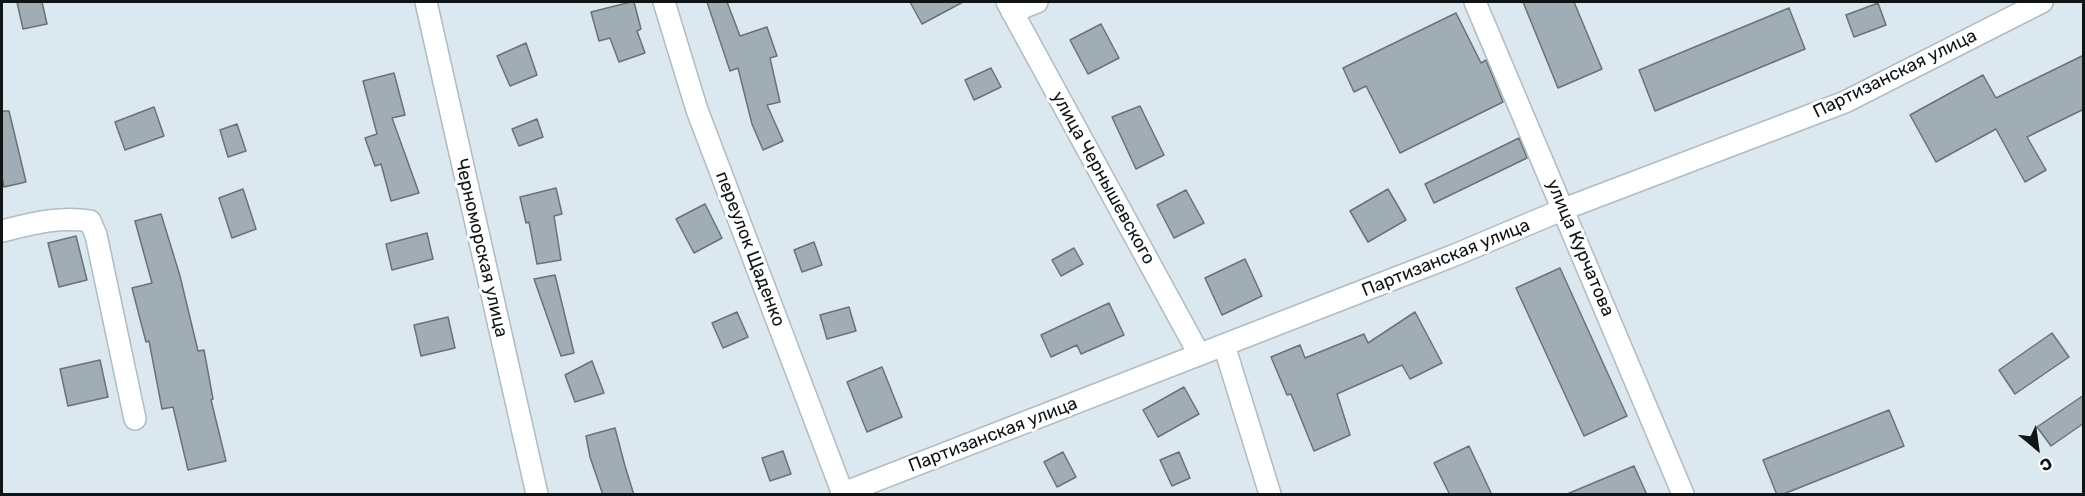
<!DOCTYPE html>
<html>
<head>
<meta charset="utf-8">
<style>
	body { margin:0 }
	#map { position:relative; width:2085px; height:496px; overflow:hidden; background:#dbe8ef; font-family:Rubik,sans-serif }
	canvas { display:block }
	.frame { position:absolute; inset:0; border:3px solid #0f1416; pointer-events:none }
	.north { position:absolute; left:2007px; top:418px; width:60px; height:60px; -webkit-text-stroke:4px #fff; paint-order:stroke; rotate:151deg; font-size:16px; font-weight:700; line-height:24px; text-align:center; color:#0f1416 }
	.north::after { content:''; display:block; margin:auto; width:21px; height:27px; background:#0f1416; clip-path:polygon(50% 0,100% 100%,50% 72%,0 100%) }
</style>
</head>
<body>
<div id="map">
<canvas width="2085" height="496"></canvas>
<div class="frame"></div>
<div class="north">С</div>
</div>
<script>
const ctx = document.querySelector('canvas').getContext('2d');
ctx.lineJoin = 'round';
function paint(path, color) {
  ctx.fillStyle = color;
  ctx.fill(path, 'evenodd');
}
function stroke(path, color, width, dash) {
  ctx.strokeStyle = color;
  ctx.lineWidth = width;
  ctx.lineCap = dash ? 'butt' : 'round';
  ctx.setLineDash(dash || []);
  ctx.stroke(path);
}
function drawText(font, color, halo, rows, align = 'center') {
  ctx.font = font + ' Rubik,sans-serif';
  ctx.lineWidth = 6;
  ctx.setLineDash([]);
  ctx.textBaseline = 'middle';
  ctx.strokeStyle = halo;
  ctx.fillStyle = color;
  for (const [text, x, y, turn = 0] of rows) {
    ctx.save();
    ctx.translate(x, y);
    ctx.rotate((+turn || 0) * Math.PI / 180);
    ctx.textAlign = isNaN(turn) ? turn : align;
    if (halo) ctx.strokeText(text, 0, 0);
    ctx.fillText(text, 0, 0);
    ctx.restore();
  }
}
const building = new Path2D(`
	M 17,2 L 42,2 L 47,24 L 23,29 Z
	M 631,2 L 634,2 L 641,29 L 637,31 L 645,53 L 619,62 L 610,38 L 599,41 L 591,12 Z
	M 707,2 L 727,2 L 740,36 L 767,27 L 777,56 L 770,58 L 780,102 L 767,105 L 783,141 L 763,150 L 752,124 L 738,68 L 730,71 Z
	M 910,2 L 963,2 L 922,24 Z
	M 1523,2 L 1574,2 L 1602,69 L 1558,88 Z
	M 1878,3 L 1886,25 L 1854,37 L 1846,15 Z
	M 1789,8 L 1805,49 L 1655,111 L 1639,70 Z
	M 1456,13 L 1481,63 L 1486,60 L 1503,102 L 1400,153 L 1366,86 L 1354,92 L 1343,68 Z
	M 1101,24 L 1119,58 L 1088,74 L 1070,40 Z
	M 526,43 L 537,75 L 510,86 L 497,56 Z
	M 2084,55 L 2084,109 L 2027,137 L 2046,170 L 2025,182 L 1996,129 L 1936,162 L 1910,115 L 1983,75 L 1996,98 Z
	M 991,68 L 1001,87 L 974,100 L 965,80 Z
	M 394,73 L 405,115 L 392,118 L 419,193 L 391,201 L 381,164 L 375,166 L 365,138 L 377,134 L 363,81 Z
	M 1140,106 L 1164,155 L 1136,169 L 1112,117 Z
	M 154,107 L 164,136 L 125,150 L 115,122 Z
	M 2,111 L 9,111 L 26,182 L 4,187 L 2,177 Z
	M 537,119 L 543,137 L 519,146 L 512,129 Z
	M 237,124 L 246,151 L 228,157 L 220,130 Z
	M 1519,138 L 1527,158 L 1434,203 L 1425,184 Z
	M 556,188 L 562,214 L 554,216 L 561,260 L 537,264 L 529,222 L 526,223 L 520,197 Z
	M 243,189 L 256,229 L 232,238 L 219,198 Z
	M 1388,189 L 1406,220 L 1368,242 L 1350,211 Z
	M 1186,190 L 1204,223 L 1174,238 L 1157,205 Z
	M 705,204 L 722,238 L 694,253 L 676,219 Z
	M 161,214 L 180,276 L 198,351 L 204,350 L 213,399 L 211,400 L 226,461 L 188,470 L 173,407 L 162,409 L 149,341 L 146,342 L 132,288 L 152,283 L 135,221 Z
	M 427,233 L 433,259 L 392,270 L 386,244 Z
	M 76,236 L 87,280 L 59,287 L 48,243 Z
	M 814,242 L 822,265 L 802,272 L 794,250 Z
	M 1074,248 L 1083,264 L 1061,276 L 1052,260 Z
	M 1245,259 L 1262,296 L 1222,315 L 1205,278 Z
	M 1560,268 L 1627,416 L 1584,436 L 1516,288 Z
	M 555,275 L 574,353 L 561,356 L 534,279 Z
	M 1109,303 L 1124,335 L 1081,354 L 1077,345 L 1051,357 L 1041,335 Z
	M 849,307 L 856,331 L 827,339 L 820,315 Z
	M 737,312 L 748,337 L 723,348 L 712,323 Z
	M 1415,312 L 1442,363 L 1410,379 L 1402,365 L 1337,394 L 1350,435 L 1314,451 L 1291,394 L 1287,395 L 1271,357 L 1300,345 L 1305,358 L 1364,334 L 1368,343 Z
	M 448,317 L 455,348 L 421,356 L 414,325 Z
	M 2052,333 L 2069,357 L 2015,394 L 1999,370 Z
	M 100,360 L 108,397 L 68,406 L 60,369 Z
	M 592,361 L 604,393 L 575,402 L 565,375 Z
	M 882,367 L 902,417 L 867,432 L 847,382 Z
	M 1184,387 L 1199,414 L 1158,437 L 1143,410 Z
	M 2084,395 L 2084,423 L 2051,446 L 2037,427 Z
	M 1889,410 L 1904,446 L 1781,495 L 1777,495 L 1763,460 Z
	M 615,428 L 625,466 L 634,495 L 603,495 L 590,457 L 586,436 Z
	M 1469,446 L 1492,495 L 1450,495 L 1434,463 Z
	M 783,451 L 791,474 L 770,481 L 762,458 Z
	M 1063,452 L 1076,477 L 1057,487 L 1044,462 Z
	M 1179,452 L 1190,478 L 1172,486 L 1160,460 Z
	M 1634,466 L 1647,495 L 1567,495 L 1567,494 Z`);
paint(building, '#a1adb4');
stroke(building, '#677379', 1.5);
const street = new Path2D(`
	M 426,2 L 537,494
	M 664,2 L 697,110 L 843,494
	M 1007,2 L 1199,354
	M 1475,2 L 1683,494
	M 1012,12 L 1037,2
	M 2,231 C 31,224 59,216 90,221 L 96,235 L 135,419
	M 1224,345 L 1270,494
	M 841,494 L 1455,255 L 1564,209 L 1845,102 L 2042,2`);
stroke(street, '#afbcc3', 24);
stroke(street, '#fff', 21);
drawText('18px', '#0f1416', '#fff', [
	["Партизанская улица",1895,74,-26],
	["улица Чернышевского",1103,178,61],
	["Черноморская улица",481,248,77],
	["улица Курчатова",1580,248,67],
	["переулок Щаденко",750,249,69],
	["Партизанская улица",1446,258,-22],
	["Партизанская улица",993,435,-21]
]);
</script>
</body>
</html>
